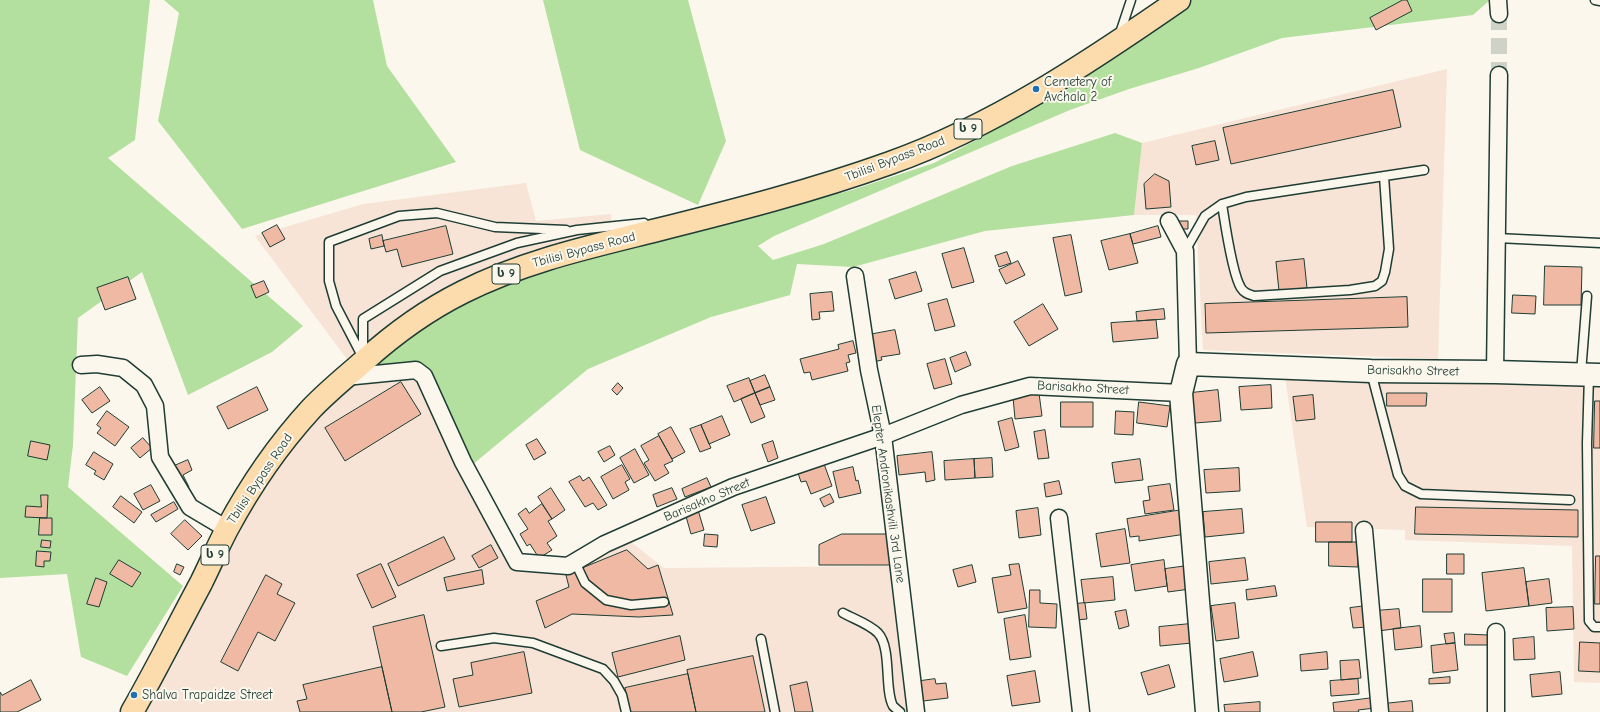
<!DOCTYPE html>
<html>
<head>
<meta charset="utf-8">
<style>
	body { margin:0 }
	canvas { display:block; background:#fbf7ec }
</style>
</head>
<body>
<canvas width="1600" height="712"></canvas>
<script>
const ctx = document.querySelector('canvas').getContext('2d');
ctx.lineJoin = 'round';
function paint(path, color) {
  ctx.fillStyle = color;
  ctx.fill(path, 'evenodd');
}
function stroke(path, color, width, dash) {
  ctx.strokeStyle = color;
  ctx.lineWidth = width;
  ctx.lineCap = dash ? 'butt' : 'round';
  ctx.setLineDash(dash || []);
  ctx.stroke(path);
}
function drawText(font, color, halo, rows, align = 'center') {
  ctx.font = font + ' "Comic Neue","Noto Sans Georgian",sans-serif';
  ctx.lineWidth = 4;
  ctx.setLineDash([]);
  ctx.textBaseline = 'middle';
  ctx.strokeStyle = halo;
  ctx.fillStyle = color;
  for (const [text, x, y, turn = 0] of rows) {
    ctx.save();
    ctx.translate(x, y);
    ctx.rotate((+turn || 0) * Math.PI / 180);
    ctx.textAlign = isNaN(turn) ? turn : align;
    if (halo) ctx.strokeText(text, 0, 0);
    ctx.fillText(text, 0, 0);
    ctx.restore();
  }
}
paint(new Path2D(`
	M 1447,69 L 1438,359 L 1203,350 L 1196,215 L 1134,215 L 1142,143 Z
	M 526,183 L 536,221 L 611,214 L 612,235 L 423,311 L 347,359 L 255,236 L 363,204 Z
	M 410,375 L 421,380 L 458,465 L 517,572 L 566,574 L 626,538 L 664,568 L 892,566 L 908,712 L 145,712 L 174,663 L 245,516 L 295,445 L 355,380 Z
	M 1285,377 L 1600,387 L 1600,683 L 1574,682 L 1572,546 L 1405,540 L 1405,530 L 1307,527 Z`), '#f7e4d6');
paint(new Path2D(`
	M 0,0 L 150,0 L 135,140 L 108,158 L 303,326 L 272,352 L 188,395 L 142,272 L 78,318 L 73,445 L 68,487 L 183,586 L 127,676 L 81,657 L 67,574 L 0,578 Z
	M 164,0 L 373,0 L 387,66 L 456,162 L 242,229 L 158,121 L 179,13 Z
	M 543,0 L 688,0 L 726,141 L 698,205 L 580,150 Z
	M 1192,0 L 1490,0 L 1473,15 L 1282,38 L 1199,68 L 1129,89 L 1070,110 L 774,236 L 758,246 L 773,260 L 824,244 L 1012,166 L 1115,133 L 1142,143 L 1134,215 L 985,231 L 853,267 L 797,264 L 790,295 L 711,317 L 588,369 L 472,465 L 430,373 L 369,367 L 407,334 L 457,306 L 502,287 L 547,272 L 608,254 L 852,190 L 934,163 L 1067,90 Z`), '#b3e09e');
const building = new Path2D(`
	M 1403,0 L 1407,0 L 1412,11 L 1376,30 L 1370,18 Z
	M 1393,90 L 1401,127 L 1231,164 L 1223,128 Z
	M 1215,141 L 1219,160 L 1196,165 L 1192,146 Z
	M 1155,174 L 1169,181 L 1171,207 L 1146,209 L 1144,184 Z
	M 1179,221 L 1188,221 L 1188,229 L 1179,229 Z
	M 277,225 L 285,239 L 270,247 L 262,233 Z
	M 446,226 L 453,254 L 402,267 L 397,249 L 386,252 L 383,241 Z
	M 1158,226 L 1161,237 L 1133,244 L 1130,234 Z
	M 1130,234 L 1138,263 L 1109,270 L 1101,241 Z
	M 382,235 L 384,246 L 371,249 L 369,239 Z
	M 1071,235 L 1082,292 L 1065,296 L 1053,238 Z
	M 964,248 L 974,282 L 952,288 L 942,254 Z
	M 1007,252 L 1011,263 L 999,267 L 995,256 Z
	M 1304,259 L 1307,288 L 1279,291 L 1276,262 Z
	M 1018,261 L 1025,275 L 1006,284 L 999,270 Z
	M 1545,266 L 1582,267 L 1581,305 L 1544,305 Z
	M 916,272 L 922,291 L 895,299 L 889,280 Z
	M 128,277 L 136,299 L 105,310 L 97,288 Z
	M 264,281 L 269,292 L 256,298 L 251,286 Z
	M 832,292 L 834,311 L 819,312 L 820,319 L 812,320 L 810,294 Z
	M 1513,295 L 1536,296 L 1535,314 L 1512,313 Z
	M 1407,297 L 1408,327 L 1206,333 L 1205,304 Z
	M 947,299 L 955,326 L 935,331 L 928,304 Z
	M 1043,304 L 1058,329 L 1029,346 L 1014,322 Z
	M 1164,309 L 1165,319 L 1137,321 L 1136,312 Z
	M 1156,320 L 1158,338 L 1113,342 L 1111,323 Z
	M 895,330 L 900,354 L 881,357 L 882,360 L 873,362 L 868,335 Z
	M 853,341 L 856,353 L 848,355 L 850,362 L 846,363 L 848,371 L 812,380 L 810,372 L 804,373 L 800,359 L 839,349 L 838,345 Z
	M 966,352 L 971,365 L 955,372 L 950,358 Z
	M 945,359 L 952,384 L 934,389 L 927,364 Z
	M 765,375 L 770,387 L 755,393 L 750,381 Z
	M 749,378 L 755,393 L 734,402 L 727,386 Z
	M 401,382 L 421,414 L 345,461 L 325,428 Z
	M 618,383 L 623,388 L 617,395 L 612,390 Z
	M 1271,385 L 1272,408 L 1241,410 L 1239,387 Z
	M 100,387 L 110,401 L 92,413 L 82,400 Z
	M 257,387 L 268,410 L 228,429 L 217,407 Z
	M 770,387 L 775,400 L 760,405 L 755,393 Z
	M 1218,390 L 1221,421 L 1195,423 L 1191,393 Z
	M 755,393 L 765,417 L 751,423 L 741,399 Z
	M 1039,393 L 1042,416 L 1015,419 L 1013,397 Z
	M 1387,393 L 1427,393 L 1426,406 L 1387,406 Z
	M 1313,395 L 1315,419 L 1296,421 L 1293,397 Z
	M 1595,401 L 1600,401 L 1600,448 L 1594,448 Z
	M 1061,402 L 1093,402 L 1093,427 L 1061,427 Z
	M 1139,402 L 1170,406 L 1167,427 L 1137,423 Z
	M 107,411 L 129,427 L 115,446 L 97,433 L 101,428 L 97,425 Z
	M 1116,411 L 1134,412 L 1133,435 L 1115,434 Z
	M 722,416 L 730,435 L 709,444 L 701,425 Z
	M 1012,418 L 1019,447 L 1005,451 L 998,422 Z
	M 701,425 L 711,448 L 700,452 L 690,429 Z
	M 671,427 L 685,452 L 672,459 L 658,434 Z
	M 1045,430 L 1049,458 L 1038,459 L 1034,432 Z
	M 659,436 L 673,461 L 664,465 L 669,473 L 655,481 L 644,463 L 649,460 L 641,446 Z
	M 143,438 L 152,448 L 140,458 L 131,448 Z
	M 537,439 L 546,453 L 534,460 L 526,445 Z
	M 31,441 L 50,445 L 47,460 L 28,456 Z
	M 773,441 L 778,458 L 768,462 L 762,445 Z
	M 610,446 L 615,455 L 604,462 L 598,452 Z
	M 635,449 L 649,475 L 634,483 L 620,458 Z
	M 94,452 L 113,464 L 104,480 L 94,474 L 96,471 L 86,465 Z
	M 932,452 L 935,480 L 926,482 L 925,472 L 899,475 L 897,456 Z
	M 992,458 L 993,477 L 975,478 L 974,459 Z
	M 974,459 L 975,478 L 945,480 L 944,461 Z
	M 1140,459 L 1143,480 L 1115,483 L 1112,463 Z
	M 188,460 L 192,470 L 183,475 L 189,487 L 183,490 L 172,467 Z
	M 823,461 L 832,486 L 811,494 L 806,481 L 801,482 L 797,470 Z
	M 622,465 L 630,479 L 625,482 L 629,490 L 613,499 L 601,477 Z
	M 853,467 L 856,481 L 858,480 L 861,493 L 839,498 L 833,472 Z
	M 1239,468 L 1240,491 L 1206,493 L 1204,470 Z
	M 580,476 L 583,481 L 589,477 L 607,505 L 598,510 L 593,503 L 585,507 L 569,482 Z
	M 707,478 L 711,487 L 685,497 L 682,489 Z
	M 1059,481 L 1062,494 L 1046,497 L 1044,484 Z
	M 1170,484 L 1174,510 L 1145,514 L 1143,501 L 1150,500 L 1148,487 Z
	M 151,485 L 160,501 L 143,510 L 134,494 Z
	M 551,488 L 565,510 L 552,519 L 538,497 Z
	M 672,488 L 677,499 L 657,507 L 653,495 Z
	M 830,494 L 834,502 L 824,507 L 820,499 Z
	M 41,495 L 48,495 L 47,518 L 25,517 L 26,506 L 41,507 Z
	M 121,496 L 142,512 L 134,523 L 113,507 Z
	M 766,497 L 775,523 L 751,531 L 742,505 Z
	M 174,502 L 178,509 L 156,522 L 151,515 Z
	M 542,504 L 552,519 L 548,521 L 557,536 L 547,543 L 552,550 L 539,558 L 530,544 L 527,546 L 520,534 L 528,529 L 518,514 L 526,508 L 529,513 Z
	M 1416,507 L 1578,510 L 1578,537 L 1415,534 Z
	M 1038,508 L 1041,535 L 1019,538 L 1016,511 Z
	M 1242,509 L 1244,533 L 1205,537 L 1203,512 Z
	M 698,510 L 704,530 L 691,534 L 685,513 Z
	M 1182,510 L 1186,534 L 1139,541 L 1139,536 L 1130,537 L 1127,519 Z
	M 40,518 L 52,518 L 52,535 L 39,535 Z
	M 185,520 L 202,536 L 188,550 L 171,534 Z
	M 1316,522 L 1352,522 L 1352,542 L 1316,542 Z
	M 1125,529 L 1130,563 L 1101,567 L 1096,534 Z
	M 705,534 L 718,535 L 717,547 L 704,546 Z
	M 842,534 L 890,534 L 890,565 L 819,565 L 819,545 Z
	M 444,537 L 455,559 L 398,586 L 388,564 Z
	M 42,540 L 51,541 L 50,548 L 41,547 Z
	M 1329,542 L 1358,542 L 1358,567 L 1329,566 Z
	M 491,545 L 498,558 L 479,568 L 472,556 Z
	M 627,550 L 648,569 L 658,565 L 673,615 L 639,617 L 572,614 L 545,628 L 536,601 L 569,587 L 566,575 Z
	M 37,551 L 51,552 L 50,561 L 44,561 L 44,567 L 36,566 Z
	M 1447,554 L 1464,554 L 1464,574 L 1447,574 Z
	M 1596,556 L 1600,556 L 1600,604 L 1595,604 Z
	M 1245,558 L 1248,580 L 1211,584 L 1209,562 Z
	M 119,560 L 141,573 L 132,587 L 110,574 Z
	M 1164,560 L 1167,586 L 1135,591 L 1131,565 Z
	M 177,564 L 184,567 L 180,575 L 174,572 Z
	M 381,564 L 396,597 L 372,608 L 357,575 Z
	M 1019,564 L 1027,608 L 998,613 L 992,578 L 1011,575 L 1009,565 Z
	M 972,565 L 976,582 L 958,587 L 953,570 Z
	M 1187,566 L 1190,589 L 1168,592 L 1165,569 Z
	M 1524,568 L 1529,606 L 1486,611 L 1482,573 Z
	M 482,570 L 484,584 L 447,591 L 444,578 Z
	M 266,575 L 282,584 L 277,594 L 295,603 L 275,641 L 258,632 L 238,671 L 221,662 Z
	M 1113,577 L 1115,600 L 1084,603 L 1081,580 Z
	M 96,578 L 107,582 L 99,607 L 87,604 Z
	M 1423,579 L 1452,579 L 1452,612 L 1423,612 Z
	M 1549,579 L 1552,603 L 1529,606 L 1526,582 Z
	M 1275,586 L 1277,596 L 1247,600 L 1246,590 Z
	M 1030,590 L 1040,590 L 1040,603 L 1057,604 L 1056,628 L 1029,627 Z
	M 1085,603 L 1087,619 L 1076,620 L 1075,604 Z
	M 1235,603 L 1239,638 L 1216,641 L 1211,606 Z
	M 1366,606 L 1368,627 L 1353,628 L 1350,608 Z
	M 1573,607 L 1574,629 L 1547,631 L 1546,608 Z
	M 1399,609 L 1401,628 L 1378,631 L 1375,611 Z
	M 1126,610 L 1129,626 L 1119,629 L 1115,612 Z
	M 424,615 L 445,707 L 421,712 L 392,712 L 373,627 Z
	M 1025,615 L 1031,657 L 1010,660 L 1004,619 Z
	M 1190,624 L 1192,643 L 1160,646 L 1159,627 Z
	M 1420,626 L 1422,647 L 1395,650 L 1393,629 Z
	M 1454,633 L 1455,643 L 1446,644 L 1444,634 Z
	M 1465,634 L 1488,635 L 1488,645 L 1465,645 Z
	M 680,636 L 685,660 L 618,677 L 612,653 Z
	M 1534,637 L 1535,659 L 1514,660 L 1513,639 Z
	M 1580,642 L 1600,643 L 1600,672 L 1579,671 Z
	M 1455,643 L 1458,670 L 1433,673 L 1431,646 Z
	M 524,652 L 532,693 L 459,707 L 453,679 L 473,675 L 471,663 Z
	M 1253,652 L 1258,676 L 1224,682 L 1220,659 Z
	M 1327,652 L 1328,669 L 1301,671 L 1300,655 Z
	M 753,656 L 765,712 L 696,712 L 687,670 Z
	M 1359,660 L 1361,678 L 1341,680 L 1340,661 Z
	M 1169,665 L 1175,687 L 1148,695 L 1141,673 Z
	M 382,667 L 392,712 L 300,712 L 297,701 L 307,699 L 303,685 Z
	M 1035,671 L 1040,702 L 1012,706 L 1007,676 Z
	M 1560,672 L 1562,694 L 1532,697 L 1530,675 Z
	M 688,674 L 696,712 L 630,712 L 625,688 Z
	M 1450,677 L 1450,683 L 1429,684 L 1429,679 Z
	M 935,679 L 936,684 L 946,683 L 948,698 L 923,701 L 921,681 Z
	M 1358,679 L 1359,694 L 1331,696 L 1330,681 Z
	M 31,680 L 41,700 L 17,712 L 0,712 L 0,692 L 2,695 Z
	M 807,682 L 813,712 L 795,712 L 790,686 Z
	M 1373,698 L 1375,708 L 1358,710 L 1359,712 L 1334,712 L 1333,703 Z
	M 1412,701 L 1413,712 L 1384,712 L 1383,704 Z
	M 1260,702 L 1260,712 L 1225,712 L 1224,705 Z`);
paint(building, '#efb9a3');
stroke(building, '#1f3d34', 1);
stroke(new Path2D(`
	M 1499,14 L 1499,75`), '#cfd2c7', 16, [16, 8]);
const lane = new Path2D(`
	M 1595,0 L 1600,1
	M 1119,36 L 1131,0
	M 1222,204 C 1225,223 1232,274 1241,288 C 1244,293 1248,294 1254,296 L 1350,290 L 1375,286 L 1382,281 L 1385,272 L 1389,249 L 1384,176
	M 1497,238 L 1600,243
	M 1185,251 L 1205,216 L 1222,204 L 1246,197 L 1424,170
	M 362,356 L 336,306 L 329,281 L 329,242 L 399,216 L 437,213 L 495,227 L 566,230
	M 363,358 L 363,319 L 440,271 L 517,243 L 577,230 L 644,223
	M 1371,372 L 1398,475 L 1405,486 L 1421,494 L 1570,500
	M 1581,373 L 1587,296
	M 1589,375 L 1587,443 L 1589,621 L 1594,627 L 1600,627
	M 575,562 L 585,583 L 606,600 L 631,605 L 664,602
	M 843,613 C 854,619 869,624 878,633 C 892,648 884,689 893,706 C 895,708 898,710 900,712
	M 761,639 L 775,712
	M 441,646 L 494,638 L 533,643 L 603,669 L 614,681 L 622,695 L 626,712`);
const street = new Path2D(`
	M 1498,0 L 1499,14
	M 1169,221 L 1185,251 L 1188,364
	M 855,276 L 869,370 L 883,436 L 916,712
	M 81,365 L 97,364 L 123,368 L 144,385 L 155,406 L 160,457 L 190,507 L 227,529
	M 1495,372 L 1499,75
	M 345,377 L 416,370 L 424,376 L 463,462 L 517,562 L 568,566 L 605,544 L 733,487 L 883,436 L 961,405 L 1030,386 L 1181,393
	M 1059,518 L 1081,712
	M 1364,530 L 1380,712
	M 1496,712 L 1496,632`);
const secondary = new Path2D(`
	M 1207,712 L 1181,393 L 1188,364 L 1371,371 L 1495,372 L 1600,375`);
const highway = new Path2D(`
	M 132,712 C 156,670 178,626 201,583 C 210,565 218,546 227,529 C 250,486 278,445 311,409 C 328,391 347,376 365,360 C 395,333 427,310 463,292 C 522,262 589,247 653,231 C 733,211 812,191 890,163 C 994,126 1088,63 1179,0`);
stroke(lane, '#1f3d34', 11);
stroke(street, '#1f3d34', 19);
stroke(secondary, '#1f3d34', 25);
stroke(highway, '#1f3d34', 25);
stroke(lane, '#fbf7ec', 8);
stroke(street, '#fbf7ec', 16);
stroke(secondary, '#fbf7ec', 22);
stroke(highway, '#fcdcac', 22);
for (const [x, y, r, color] of [
	[1036,89,4,"#1f6fb2"],
	[134,695,4,"#1f6fb2"]
]) {
  const dot = new Path2D();
  dot.arc(x, y, r, 0, 2 * Math.PI);
  ctx.fillStyle = color;
  ctx.fill(dot);
  stroke(dot, '#fbf7ec', 1.5);
}
for (const [x, y, w] of [
	[968,129,28],
	[506,274,28],
	[215,555,28]
]) {
  const box = new Path2D();
  box.roundRect(x - w / 2, y - 10, w, 20, 3);
  ctx.fillStyle = '#fbf7ec';
  ctx.fill(box);
  stroke(box, '#1f3d34', 1);
}
drawText('bold 12px', '#1f3d34', null, [
	["ს 9",968,129],
	["ს 9",506,274],
	["ს 9",215,555]
]);
drawText('13px', '#1f3d34', '#fbf7ec', [
	["Cemetery of",1044,82],
	["Avchala 2",1044,97],
	["Shalva Trapaidze Street",142,695]
], 'left');
drawText('13px', '#1f3d34', '#fbf7ec', [
	["Tbilisi Bypass Road",895,159,-21],
	["Tbilisi Bypass Road",584,250,-15],
	["Barisakho Street",1413,371,1],
	["Barisakho Street",1083,388,3],
	["Tbilisi Bypass Road",260,479,-56],
	["Elepter Andronikashvili 3rd Lane",888,494,82],
	["Barisakho Street",707,500,-23]
]);
</script>
</body>
</html>
